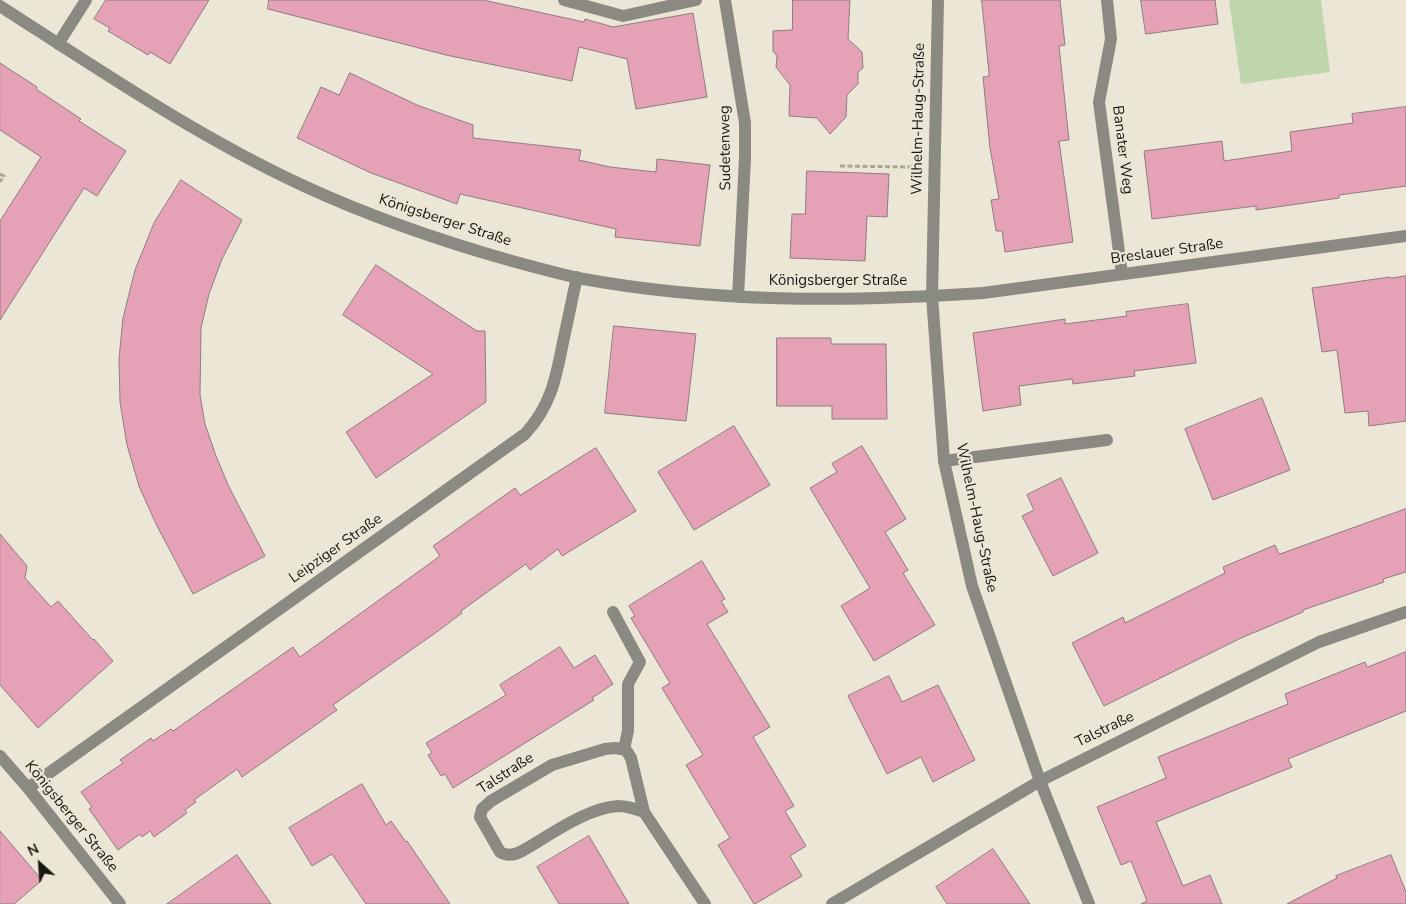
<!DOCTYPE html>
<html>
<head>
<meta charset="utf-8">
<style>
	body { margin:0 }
	#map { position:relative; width:1406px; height:904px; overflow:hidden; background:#ebe6d5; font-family:"Nunito Sans",sans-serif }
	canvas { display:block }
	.north { position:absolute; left:15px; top:839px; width:50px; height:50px; -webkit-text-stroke:4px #ebe6d5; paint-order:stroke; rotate:334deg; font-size:14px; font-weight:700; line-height:20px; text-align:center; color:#1a1812 }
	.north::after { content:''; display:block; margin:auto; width:18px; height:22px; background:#1a1812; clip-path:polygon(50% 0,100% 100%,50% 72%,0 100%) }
</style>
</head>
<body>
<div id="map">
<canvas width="1406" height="904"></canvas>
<div class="north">N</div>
</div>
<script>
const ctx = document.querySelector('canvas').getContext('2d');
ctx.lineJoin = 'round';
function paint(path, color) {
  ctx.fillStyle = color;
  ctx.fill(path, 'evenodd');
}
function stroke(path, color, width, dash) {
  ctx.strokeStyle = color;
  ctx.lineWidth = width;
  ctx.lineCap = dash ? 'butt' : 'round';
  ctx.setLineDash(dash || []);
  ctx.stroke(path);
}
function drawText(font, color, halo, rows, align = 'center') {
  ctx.font = font + ' "Nunito Sans",sans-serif';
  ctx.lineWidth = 4.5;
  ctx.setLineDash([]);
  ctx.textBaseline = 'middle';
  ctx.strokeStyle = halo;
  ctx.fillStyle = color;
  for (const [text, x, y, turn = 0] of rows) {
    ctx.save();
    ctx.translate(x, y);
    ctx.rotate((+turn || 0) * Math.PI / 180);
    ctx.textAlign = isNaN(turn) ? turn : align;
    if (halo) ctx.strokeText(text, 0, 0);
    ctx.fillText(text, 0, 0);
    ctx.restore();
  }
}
paint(new Path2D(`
	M 1229,0 L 1321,0 L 1330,72 L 1241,84 Z`), '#bfd6ad');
const building = new Path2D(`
	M 106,0 L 209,0 L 170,64 L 150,52 L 148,55 L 108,31 L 110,28 L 94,19 Z
	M 269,0 L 483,0 L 584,22 L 585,19 L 613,27 L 693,13 L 707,97 L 636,109 L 627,59 L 579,47 L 572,81 L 446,55 L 268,9 Z
	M 793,0 L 850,0 L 848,39 L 862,52 L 863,68 L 858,72 L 858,84 L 847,95 L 846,117 L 830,134 L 817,118 L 789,116 L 790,85 L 776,67 L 777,56 L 773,51 L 773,31 L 792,30 Z
	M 982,0 L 1060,0 L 1065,45 L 1059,46 L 1069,140 L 1059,141 L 1073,242 L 1005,252 L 1002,231 L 996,231 L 991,200 L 999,199 L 990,148 L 983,77 L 989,76 Z
	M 1141,0 L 1215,0 L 1218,24 L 1146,34 Z
	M 0,63 L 37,87 L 36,89 L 81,119 L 79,121 L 126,151 L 97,196 L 84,188 L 0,320 L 0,221 L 41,157 L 0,130 Z
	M 350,73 L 417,105 L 473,125 L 473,138 L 581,150 L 579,160 L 610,167 L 656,172 L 657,159 L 710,165 L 700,246 L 615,237 L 616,229 L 460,194 L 457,204 L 371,173 L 297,138 L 321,87 L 339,95 Z
	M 1406,107 L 1406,186 L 1339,195 L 1339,198 L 1256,210 L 1256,206 L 1152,219 L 1144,151 L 1222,141 L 1224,161 L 1292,151 L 1290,132 L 1353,123 L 1352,114 Z
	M 807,171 L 889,174 L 887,217 L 867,216 L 865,261 L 790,258 L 792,214 L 805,214 Z
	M 181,180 L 242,220 L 222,259 L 209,294 L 201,328 L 200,395 L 205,424 L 216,456 L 229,487 L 265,556 L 193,594 L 156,524 L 139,486 L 127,445 L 120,402 L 119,359 L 123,318 L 135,270 L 154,223 Z
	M 376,265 L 477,331 L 485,331 L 486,402 L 376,478 L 346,432 L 433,374 L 343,315 Z
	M 1406,276 L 1406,421 L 1369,426 L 1368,411 L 1345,413 L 1337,350 L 1322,352 L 1312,288 L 1390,277 L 1391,278 Z
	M 1188,304 L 1196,363 L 1134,371 L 1135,376 L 1073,384 L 1072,379 L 1019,386 L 1021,405 L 983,411 L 973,333 L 1065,319 L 1065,324 L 1127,316 L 1126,312 Z
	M 614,326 L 696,334 L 686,421 L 605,413 Z
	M 777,338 L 831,338 L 831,344 L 886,344 L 887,419 L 832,419 L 832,406 L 777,406 Z
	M 1262,398 L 1290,470 L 1213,500 L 1185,429 Z
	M 734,426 L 770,485 L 694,530 L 658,472 Z
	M 862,446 L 906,519 L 885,532 L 908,570 L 903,573 L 935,625 L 874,661 L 841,606 L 870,588 L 810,488 L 837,472 L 832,464 Z
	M 596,448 L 636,511 L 562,556 L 558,549 L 530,570 L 526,564 L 461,611 L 462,613 L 438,631 L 333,705 L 337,710 L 242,777 L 237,769 L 194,800 L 196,802 L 185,810 L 187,813 L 154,837 L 150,831 L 142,837 L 140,834 L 118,850 L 89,809 L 92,807 L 81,792 L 123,763 L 120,760 L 151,738 L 153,741 L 171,729 L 173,731 L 293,647 L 300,657 L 440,556 L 433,546 L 515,488 L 520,495 Z
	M 1061,478 L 1098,553 L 1053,576 L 1022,516 L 1034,510 L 1027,495 Z
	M 1406,509 L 1406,572 L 1383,579 L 1384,582 L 1303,610 L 1303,612 L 1241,638 L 1104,706 L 1072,643 L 1123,617 L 1125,623 L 1225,573 L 1223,567 L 1275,545 L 1279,554 Z
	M 0,534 L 27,566 L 25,578 L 51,607 L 58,601 L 93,640 L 94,639 L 113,661 L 38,728 L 0,685 Z
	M 702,561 L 725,599 L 721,601 L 728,612 L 707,624 L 770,727 L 753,737 L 794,806 L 785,811 L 806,846 L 790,856 L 802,876 L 755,904 L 754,904 L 718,845 L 730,838 L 686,765 L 703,755 L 662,688 L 670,683 L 631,618 L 635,616 L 629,606 Z
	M 560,647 L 574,668 L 595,655 L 613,684 L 592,698 L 594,700 L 453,788 L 445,774 L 441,776 L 428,755 L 432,753 L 426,743 L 506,695 L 500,685 Z
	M 1406,652 L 1406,711 L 1288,759 L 1292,767 L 1156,822 L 1183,886 L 1210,875 L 1222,904 L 1141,904 L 1147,901 L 1131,861 L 1121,865 L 1097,807 L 1166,778 L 1158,757 L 1288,704 L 1285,694 L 1365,662 L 1367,667 Z
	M 889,676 L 902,702 L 938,685 L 975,760 L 933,782 L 921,757 L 887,774 L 848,696 Z
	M 362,784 L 386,825 L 391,821 L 406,842 L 407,841 L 450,904 L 366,904 L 332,854 L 312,866 L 289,828 Z
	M 0,831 L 42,880 L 14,904 L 0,904 Z
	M 589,836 L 629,904 L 559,904 L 537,867 Z
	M 993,849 L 1030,904 L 947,904 L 936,887 Z
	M 237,855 L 271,904 L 167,904 Z
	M 1391,855 L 1406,892 L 1406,904 L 1287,904 L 1337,878 L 1336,876 Z`);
paint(building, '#e5a1b5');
stroke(building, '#8e7c81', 1);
stroke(new Path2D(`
	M 840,166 L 912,167
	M 0,174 L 4,176 L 0,182`), '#aaa698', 3, [5, 2.5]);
stroke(new Path2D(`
	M 944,461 L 1107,440
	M 613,612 L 640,662 L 628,684 L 628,731 L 624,749`), '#8a8a83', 12);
stroke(new Path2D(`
	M 564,0 L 623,16 L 696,0
	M 725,0 L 745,123 L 745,158 L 738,297
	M 938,0 L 932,296 L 944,461 L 972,586 L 1040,781 L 1089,904
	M 1107,0 L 1111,39 L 1099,102 L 1122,274
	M 0,6 C 98,69 198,137 304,186 C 371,217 441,241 512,261 C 534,267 556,273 578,278 C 712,303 848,302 983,293 L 1406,236
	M 58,44 L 86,0
	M 0,756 L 28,788 L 120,904
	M 28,788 L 525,434 C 551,406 556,378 563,342 C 568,320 572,299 577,277
	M 644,812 C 636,809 628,806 618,806 C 586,808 549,836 522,851 C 515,855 508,857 500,852 L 480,817 L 482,809 L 491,801 L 552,765 L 605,749 L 615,748 L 626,750 L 631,758 L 644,812 L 705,904
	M 832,904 L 1040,781 L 1319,642 L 1406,612`), '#8a8a83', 12);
drawText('15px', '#1a1812', '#ebe6d5', [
	["Wilhelm-Haug-Straße",919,119,-89],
	["Sudetenweg",726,148,-91],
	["Banater Weg",1122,150,83],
	["Königsberger Straße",445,221,18],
	["Breslauer Straße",1167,252,-8],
	["Königsberger Straße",838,281],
	["Wilhelm-Haug-Straße",976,518,78],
	["Leipziger Straße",336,549,-35],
	["Talstraße",1105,730,-26],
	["Talstraße",506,774,-33],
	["Königsberger Straße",71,817,51]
]);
</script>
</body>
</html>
